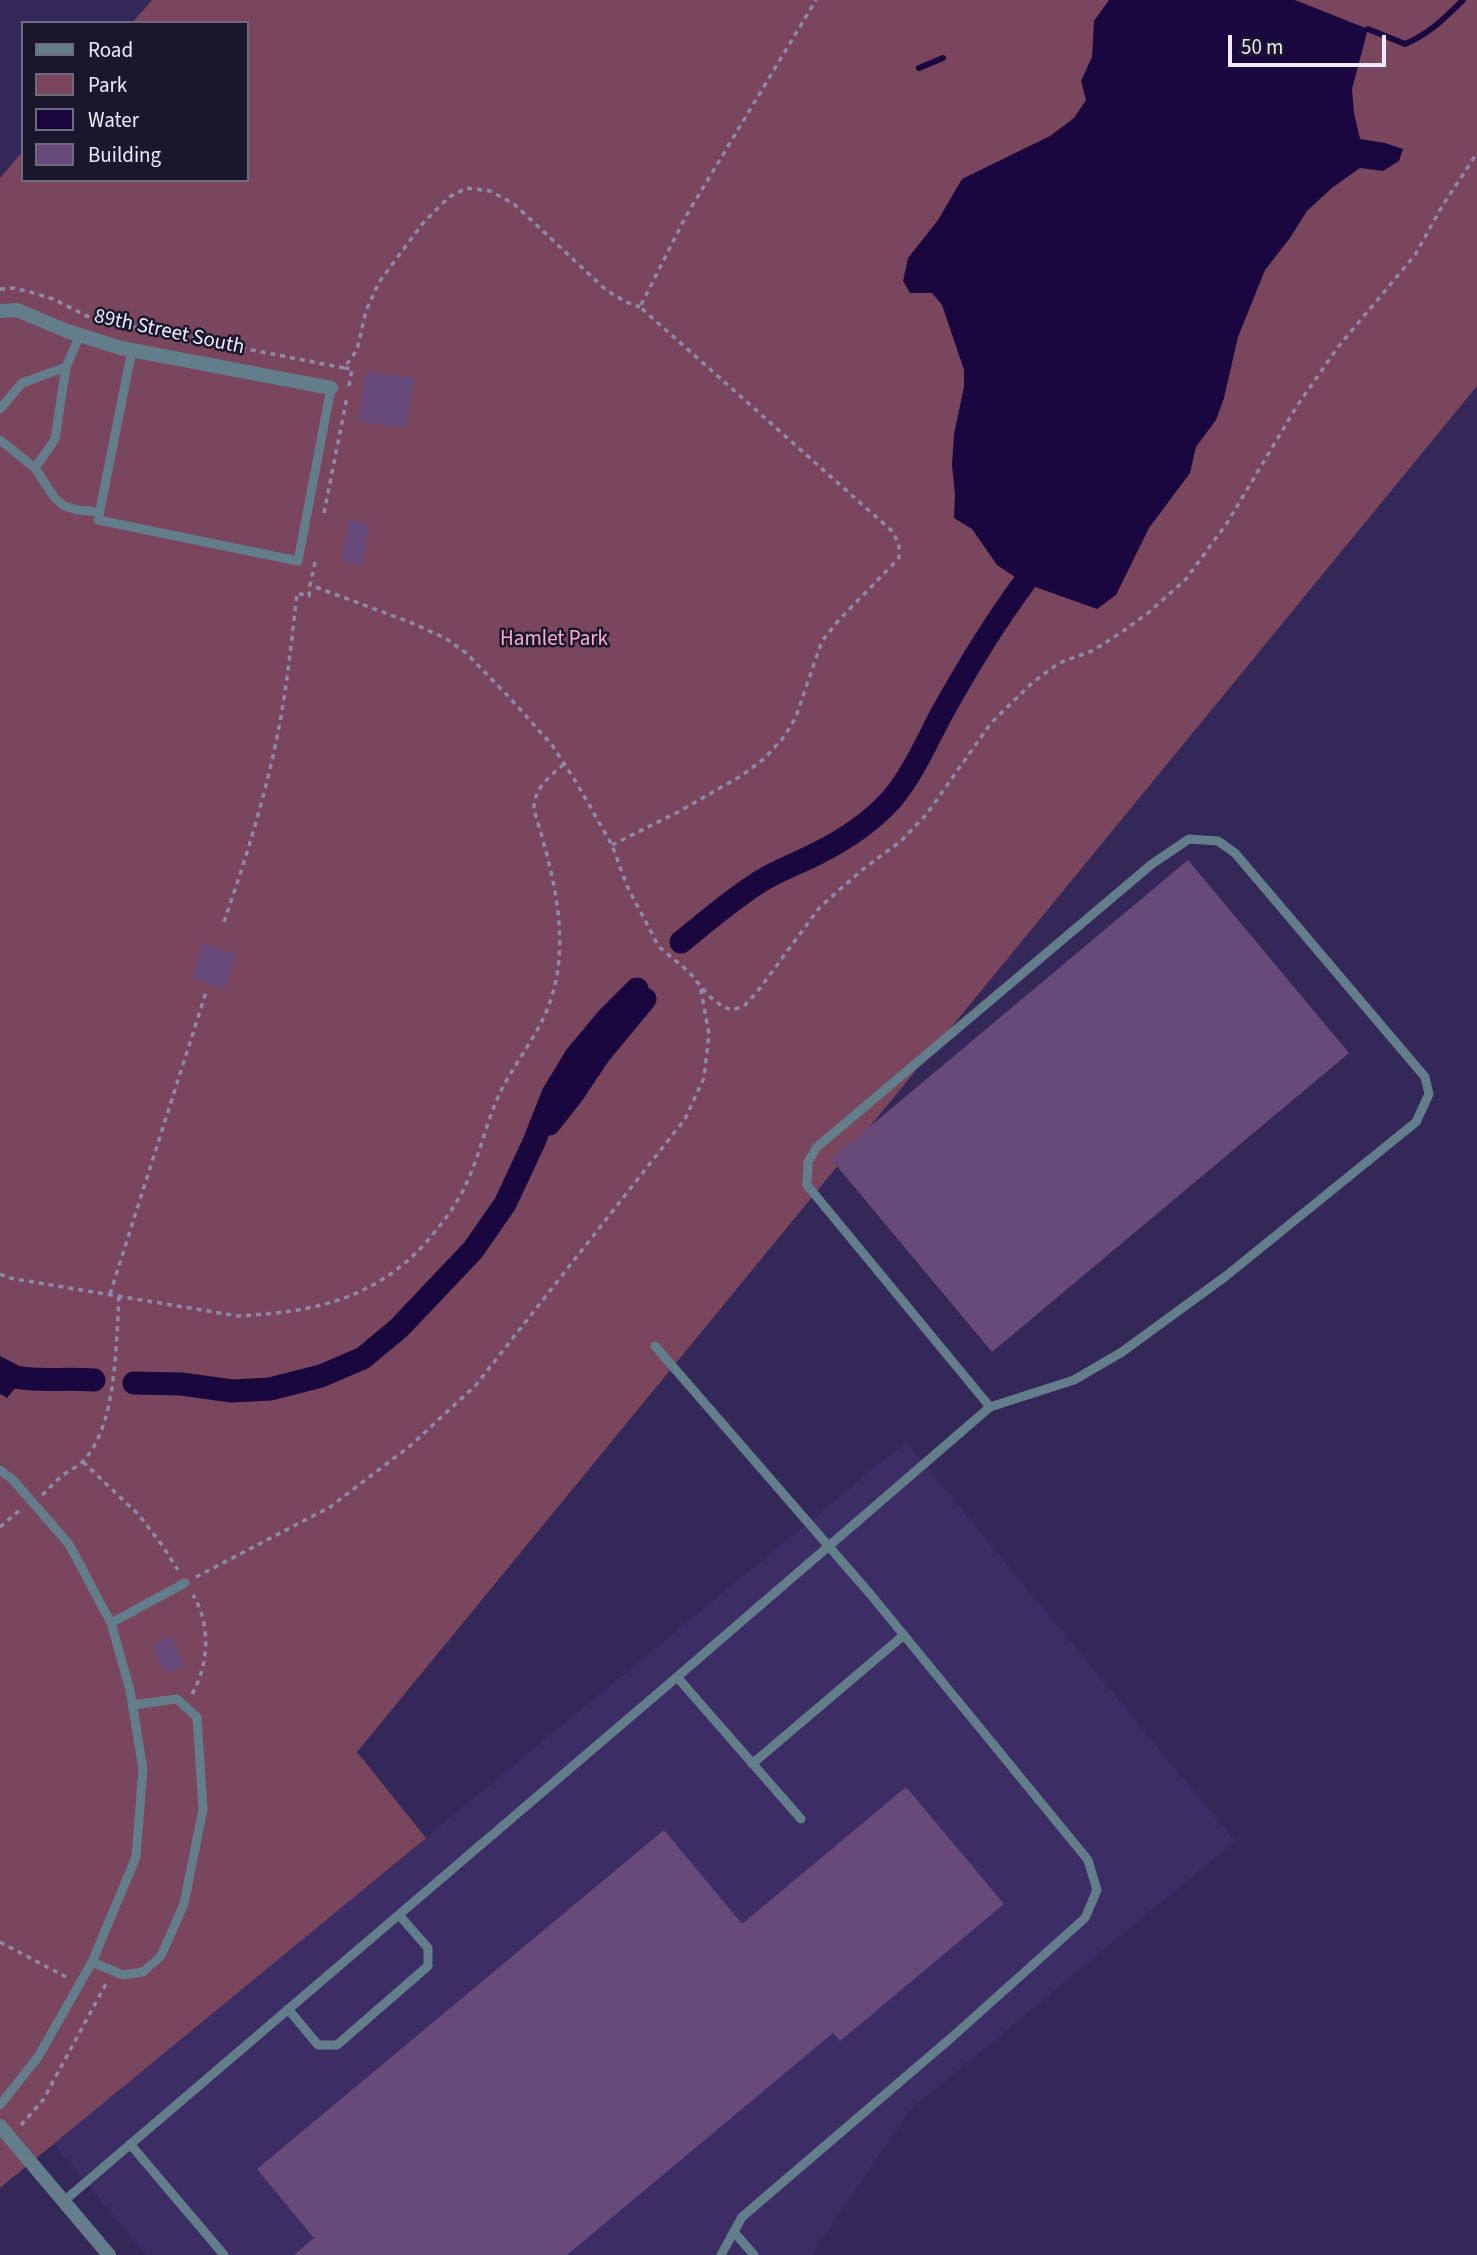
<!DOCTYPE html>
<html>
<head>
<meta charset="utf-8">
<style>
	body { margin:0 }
	#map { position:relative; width:1477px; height:2255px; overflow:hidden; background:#342858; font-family:"Source Sans 3",sans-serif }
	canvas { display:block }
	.legend { position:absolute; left:21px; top:21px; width:228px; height:161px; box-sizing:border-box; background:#1a162b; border:2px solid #6e6b7f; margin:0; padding:9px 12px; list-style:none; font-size:21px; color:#edeafd }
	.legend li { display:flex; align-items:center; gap:14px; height:35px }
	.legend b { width:35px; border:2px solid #6e6b7f }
	.scale { position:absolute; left:1228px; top:35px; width:158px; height:32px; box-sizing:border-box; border:4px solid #edeafd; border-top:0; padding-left:9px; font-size:21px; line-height:24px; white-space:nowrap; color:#edeafd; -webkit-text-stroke:5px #1a162b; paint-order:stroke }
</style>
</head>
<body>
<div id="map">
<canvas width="1477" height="2255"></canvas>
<ul class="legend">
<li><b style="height:9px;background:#637d8b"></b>Road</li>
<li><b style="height:19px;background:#7a465d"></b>Park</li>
<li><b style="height:19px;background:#1b073f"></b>Water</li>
<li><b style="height:19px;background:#674a79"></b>Building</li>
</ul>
<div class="scale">50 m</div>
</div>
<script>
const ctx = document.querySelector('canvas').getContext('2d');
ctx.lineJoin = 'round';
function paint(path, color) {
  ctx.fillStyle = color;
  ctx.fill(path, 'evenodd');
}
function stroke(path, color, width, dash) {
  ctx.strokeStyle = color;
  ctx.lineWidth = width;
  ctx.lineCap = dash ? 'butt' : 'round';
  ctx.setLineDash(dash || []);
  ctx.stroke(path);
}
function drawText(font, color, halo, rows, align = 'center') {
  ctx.font = font + ' "Source Sans 3",sans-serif';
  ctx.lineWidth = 5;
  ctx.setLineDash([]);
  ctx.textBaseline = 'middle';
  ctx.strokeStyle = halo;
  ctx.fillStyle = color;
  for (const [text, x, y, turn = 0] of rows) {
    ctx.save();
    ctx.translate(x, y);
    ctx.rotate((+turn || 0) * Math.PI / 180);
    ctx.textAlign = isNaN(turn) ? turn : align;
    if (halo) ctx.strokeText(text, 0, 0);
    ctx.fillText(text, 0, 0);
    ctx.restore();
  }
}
paint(new Path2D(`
	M 906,1442 L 1235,1841 L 911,2109 L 811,2255 L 146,2255 L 54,2144 Z`), '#3c2e65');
paint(new Path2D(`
	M 152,0 L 1477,0 L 1477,386 L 357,1752 L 426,1838 L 0,2188 L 0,178 L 23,151 L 23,180 L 247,180 L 247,23 L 132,23 Z`), '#7a465d');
paint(new Path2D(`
	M 1109,0 L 1295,0 L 1368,29 L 1352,89 L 1354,113 L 1360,139 L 1385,143 L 1403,149 L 1399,161 L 1383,171 L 1360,168 L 1332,188 L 1307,211 L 1290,238 L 1265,270 L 1238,337 L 1224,398 L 1216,420 L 1196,447 L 1190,473 L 1149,528 L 1116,595 L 1097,609 L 1024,583 L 997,565 L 972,529 L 954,518 L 955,495 L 952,465 L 954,434 L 964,387 L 964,370 L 942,305 L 932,293 L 910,293 L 903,281 L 908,258 L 938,220 L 962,179 L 1050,136 L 1074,118 L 1086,100 L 1081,81 L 1092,57 L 1094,21 Z
	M 0,1356 L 29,1371 L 7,1398 L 0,1394 Z`), '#1b073f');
stroke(new Path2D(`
	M 1368,29 L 1405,44 C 1429,34 1445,18 1463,0
	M 919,68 L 943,58`), '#1b073f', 6);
stroke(new Path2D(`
	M 681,942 C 707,921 732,899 761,881 C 779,870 799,863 818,853 C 844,840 871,822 891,800 C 913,774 926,743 942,713 C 967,668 993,625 1024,583
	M 549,1124 L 572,1095 L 598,1056 L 645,999
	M 2,1375 C 33,1382 63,1378 94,1380
	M 134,1383 L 181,1384 L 232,1391 L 270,1389 L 321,1376 L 363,1358 L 399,1328 L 473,1250 L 505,1204 L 534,1142 L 553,1094 L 576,1056 L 606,1020 L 637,989`), '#1b073f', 23);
paint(new Path2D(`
	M 366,371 L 415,378 L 405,428 L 358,421 Z
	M 350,520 L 370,525 L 362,565 L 341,561 Z
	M 1188,860 L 1349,1053 L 992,1352 L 831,1159 Z
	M 203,943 L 236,954 L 225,989 L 192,978 Z
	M 172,1636 L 184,1665 L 165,1673 L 153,1644 Z
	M 906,1787 L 1004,1904 L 840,2041 L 833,2033 L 567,2255 L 294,2255 L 314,2238 L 257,2169 L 664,1830 L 742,1924 Z`), '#674a79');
stroke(new Path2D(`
	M 0,289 L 14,288 L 30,292 L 53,299 L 93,319 L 344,368
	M 349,386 L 352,369 L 344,368 L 357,350 L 366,311 L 379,282 L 423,223 L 449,197 L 467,188 L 490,191 L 514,204 L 606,290 L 626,302 L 640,307
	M 324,513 L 347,397
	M 315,562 L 310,585 L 412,623 L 445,638 L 466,653 L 509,697 L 552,745 L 576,782 L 612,845 L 627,886 L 659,947 L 688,971 L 709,996 L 723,1007 L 733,1010 L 745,1005 L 757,992 L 820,907 L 862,870 L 901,841 L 926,815 L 991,723 L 1032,683 L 1059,663 L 1092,651 L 1122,632 L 1148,613 L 1186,579 L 1227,523 L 1297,406 L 1338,347 L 1415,255 L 1441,208 L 1477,153
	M 612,845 L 678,812 L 741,776 L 765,758 L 783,738 L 795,719 L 822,641 L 838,621 L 899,558 L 899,544 L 892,531 L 640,307 L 686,216 L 816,0
	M 224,922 C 244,864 262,807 275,747 C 286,697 291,645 297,593 L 309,596 L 310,585
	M 0,1274 L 9,1278 L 238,1316 C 314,1312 377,1299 429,1239 C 444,1221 458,1203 467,1182 C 480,1154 486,1124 498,1097 C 510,1071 528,1048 541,1023 C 576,955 555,879 534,810 C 533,789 549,777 565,763
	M 110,1294 L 207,989
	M 83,1462 L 139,1515 L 162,1545 L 178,1570
	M 42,1495 C 49,1489 55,1481 62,1476 C 69,1470 78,1467 84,1460 C 117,1425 116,1342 119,1296
	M 0,1527 L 21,1509
	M 196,1577 L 330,1507 L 410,1446 L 476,1385 L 685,1119 L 704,1078 L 709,1034 L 700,985
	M 192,1694 C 209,1665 211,1624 193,1595
	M 0,1942 L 66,1977
	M 21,2125 L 43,2100 L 107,1982`), '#9088aa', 3.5, [5, 5]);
stroke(new Path2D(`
	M 132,350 L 98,520 L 298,561 L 331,388
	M 0,409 L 22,383 L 66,367 L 80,335
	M 0,440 L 35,468 L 54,497 L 64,506 L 77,510 L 100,512
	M 35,468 L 55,439 L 66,367
	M 655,1346 L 871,1595 L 1088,1860 L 1097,1890 L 1085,1918 L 951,2038 L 742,2217 L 721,2255
	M 0,1470 L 12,1479 L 69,1544 L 111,1623 L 130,1690 L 143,1769 L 136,1857 L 92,1962 L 38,2057 L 0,2105
	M 111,1623 L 185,1583
	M 677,1677 L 990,1407 L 1074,1380 L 1122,1352 L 1226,1276 L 1416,1122 L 1429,1094 L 1425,1077 L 1235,853 L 1218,841 L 1189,839 L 1152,864 L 817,1147 L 808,1162 L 807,1185 L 990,1407
	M 752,1764 L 904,1635
	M 92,1962 L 123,1975 L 143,1972 L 161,1956 L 184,1904 L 203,1809 L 197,1717 L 177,1699 L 132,1705
	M 288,2009 L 318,2045 L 337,2045 L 428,1966 L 428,1948 L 399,1915
	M 130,2144 L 224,2255
	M 64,2201 L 677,1677 L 801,1819
	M 734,2232 L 754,2255`), '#637d8b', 9);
stroke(new Path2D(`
	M 0,311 L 17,310 L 67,331 L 121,348 L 331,388
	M 0,2126 L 109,2255`), '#637d8b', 14);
drawText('21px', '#edeafd', '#1a162b', [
	["89th Street South",169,333,12]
]);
drawText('21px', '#fdaed0', '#1a162b', [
	["Hamlet Park",554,640]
]);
</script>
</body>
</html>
